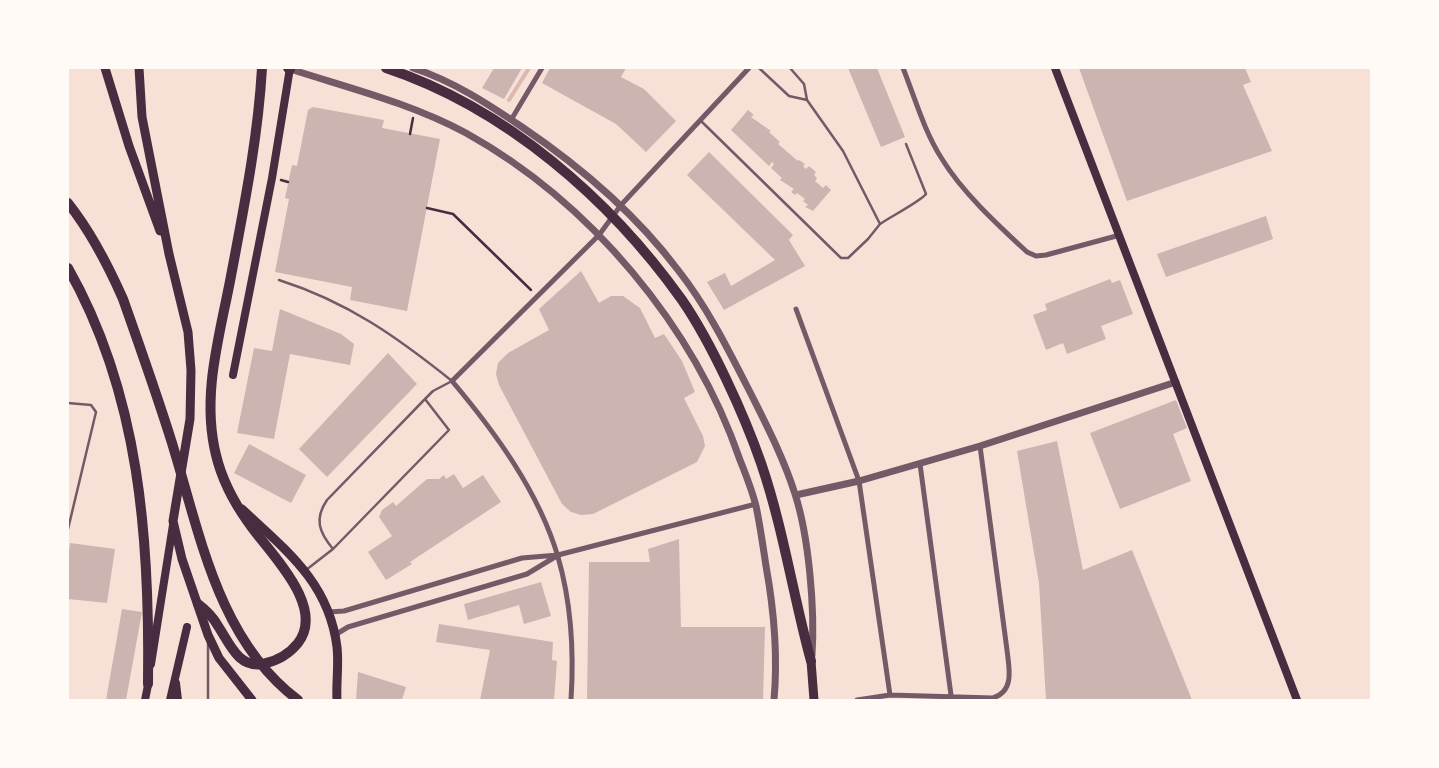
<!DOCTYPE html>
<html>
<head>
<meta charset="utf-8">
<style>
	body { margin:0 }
	#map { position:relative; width:1439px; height:768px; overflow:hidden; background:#f7e1d7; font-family:"Nunito Sans",sans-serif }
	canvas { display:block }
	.frame { position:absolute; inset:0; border:69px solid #fffaf5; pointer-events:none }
</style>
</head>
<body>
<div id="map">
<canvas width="1439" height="768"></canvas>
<div class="frame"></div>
</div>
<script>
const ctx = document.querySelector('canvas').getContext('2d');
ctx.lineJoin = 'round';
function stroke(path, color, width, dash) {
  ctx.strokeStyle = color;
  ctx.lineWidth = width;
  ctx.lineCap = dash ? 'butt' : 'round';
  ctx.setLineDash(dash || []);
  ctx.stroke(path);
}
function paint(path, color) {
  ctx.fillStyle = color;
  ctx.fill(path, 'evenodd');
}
stroke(new Path2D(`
	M 509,100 L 529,68`), '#dcb8b0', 4);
paint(new Path2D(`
	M 494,68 L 522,68 L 504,99 L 482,88 Z
	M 550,68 L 626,68 L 621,77 L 644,89 L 676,121 L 646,152 L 616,124 L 542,83 Z
	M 848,68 L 877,68 L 905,137 L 881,147 Z
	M 1079,68 L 1245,68 L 1251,82 L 1243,85 L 1272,151 L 1127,201 Z
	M 313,107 L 384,120 L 382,128 L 440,139 L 407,311 L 350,300 L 352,287 L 275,272 L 289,199 L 285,198 L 292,165 L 297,166 L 308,110 Z
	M 748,110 L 754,115 L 751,117 L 771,131 L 769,132 L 780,142 L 778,144 L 798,161 L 799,160 L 805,164 L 803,166 L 806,169 L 809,166 L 816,172 L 814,175 L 817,178 L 815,181 L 823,188 L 826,185 L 831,190 L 813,211 L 805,207 L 808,205 L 803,201 L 805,199 L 797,193 L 795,195 L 791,192 L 794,189 L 780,180 L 782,178 L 771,168 L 774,164 L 772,162 L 769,166 L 731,130 Z
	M 709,152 L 793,235 L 789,240 L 805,266 L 724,310 L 707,282 L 725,273 L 731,286 L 775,260 L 687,175 Z
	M 1266,216 L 1273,239 L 1166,277 L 1157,254 Z
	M 581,271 L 599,303 L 611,296 L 623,296 L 640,308 L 655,338 L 664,334 L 682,361 L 695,392 L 684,398 L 703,436 L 705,446 L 697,462 L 593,514 L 581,515 L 571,512 L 562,504 L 499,385 L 496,374 L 498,363 L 508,353 L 549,330 L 539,309 Z
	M 1110,279 L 1112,283 L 1120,280 L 1133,314 L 1101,326 L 1106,339 L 1067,354 L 1063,343 L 1046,350 L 1033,315 L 1047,310 L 1045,304 Z
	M 280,309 L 341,334 L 354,344 L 350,365 L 290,354 L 274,439 L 237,433 L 254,348 L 272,351 Z
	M 388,353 L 417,384 L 327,477 L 299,449 Z
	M 1176,400 L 1187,428 L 1173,434 L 1191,481 L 1120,509 L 1090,433 Z
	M 1057,441 L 1083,570 L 1132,550 L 1192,700 L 1046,700 L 1039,583 L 1017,451 Z
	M 249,444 L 306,475 L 291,503 L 234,473 Z
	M 454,474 L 463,488 L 483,475 L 501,502 L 410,562 L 412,564 L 386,580 L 368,552 L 392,536 L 379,517 L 382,510 L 393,502 L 396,506 L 427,479 L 439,479 L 444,475 L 446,479 Z
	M 679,539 L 681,627 L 765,627 L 763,700 L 587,700 L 589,562 L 650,562 L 648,549 Z
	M 70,543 L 115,549 L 107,603 L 68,599 L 68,557 Z
	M 541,582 L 551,616 L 524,624 L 519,605 L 468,620 L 464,604 Z
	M 122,609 L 142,612 L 126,700 L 106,700 Z
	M 439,624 L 553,642 L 552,660 L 557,661 L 554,700 L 480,700 L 490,650 L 436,642 Z
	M 358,672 L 406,687 L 402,700 L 356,700 Z`), '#ccb4b1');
stroke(new Path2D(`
	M 410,134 L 413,118
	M 281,180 L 288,182
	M 427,208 L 453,214 L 531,290`), '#4a2c40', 2.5);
stroke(new Path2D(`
	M 759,68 L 789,96 L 807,100
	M 700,120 L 841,258 L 848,258 L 868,239 L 880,224 L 843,151 L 807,100 L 804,84 L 790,68
	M 880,224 C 890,217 921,201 926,194 L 906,144
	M 279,280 C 348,302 397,337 452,381 L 433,391 L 425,399 L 327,500 C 314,519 319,532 333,549 L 449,430 L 425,399
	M 68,403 L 91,405 L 96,412 L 68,529
	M 306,570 L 333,549
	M 208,641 L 208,700`), '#755966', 2.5);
stroke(new Path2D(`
	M 903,68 C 915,98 924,131 942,159 C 962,192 998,225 1027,252 L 1036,256 L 1046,255 L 1120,235
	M 511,120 L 542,68
	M 796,309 L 859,481 L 890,695
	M 920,464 L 951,695
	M 329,612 L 344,611 L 522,558 L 558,555 L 756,504
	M 335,635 L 348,627 L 527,574 L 555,557
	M 571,700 C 574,654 571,602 558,557 C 539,492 495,432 452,381 L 599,235 L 621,205 L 749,68
	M 857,700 L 890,695 L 993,698 C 1015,691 1009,668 1007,650 L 980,446`), '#755966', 5);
stroke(new Path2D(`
	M 413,68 C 453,81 488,104 522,127 C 581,167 635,213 678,270 C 708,308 729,351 751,394 C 767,426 784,459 795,494 C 809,537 815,610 812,655
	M 290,69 C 349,88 410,103 466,133 C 590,202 694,326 740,460 C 746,475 752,490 756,506 C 760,525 763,546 766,566 C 774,610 778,655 774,700
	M 796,495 L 859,481 L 980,446 L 1176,382`), '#755966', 7);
stroke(new Path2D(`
	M 1055,68 L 1297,700
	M 233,375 L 272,178 L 290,68
	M 151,664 L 173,525
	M 176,683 L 178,700
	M 145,700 L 149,680
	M 170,700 L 187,627`), '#4a2c40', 8);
stroke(new Path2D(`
	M 105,68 L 129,146 L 160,231
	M 139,68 L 142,117 L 169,254 L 188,332 L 191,370 L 190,419 L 173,521 L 182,559 L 208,635 L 219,658 L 252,700
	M 242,509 C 287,551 329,583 337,647 C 339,665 336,683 337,700
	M 811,661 L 814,700`), '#4a2c40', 9);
stroke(new Path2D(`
	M 288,68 L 290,69
	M 386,68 C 506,108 610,199 682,300 C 711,342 744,414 761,463 C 783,527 793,595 811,661
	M 68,203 C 91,232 108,265 123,299 C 140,347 157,395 172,443 C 200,534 218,640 298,700
	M 68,268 C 140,395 150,541 148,684
	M 198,604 C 206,610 213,617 218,626 C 230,644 238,668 263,664 C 277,661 290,653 298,643 C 327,605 267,551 248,522 C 233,501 222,480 216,455 C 201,395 220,335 231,276 C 244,207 258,138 262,68`), '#4a2c40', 10);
</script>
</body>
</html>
